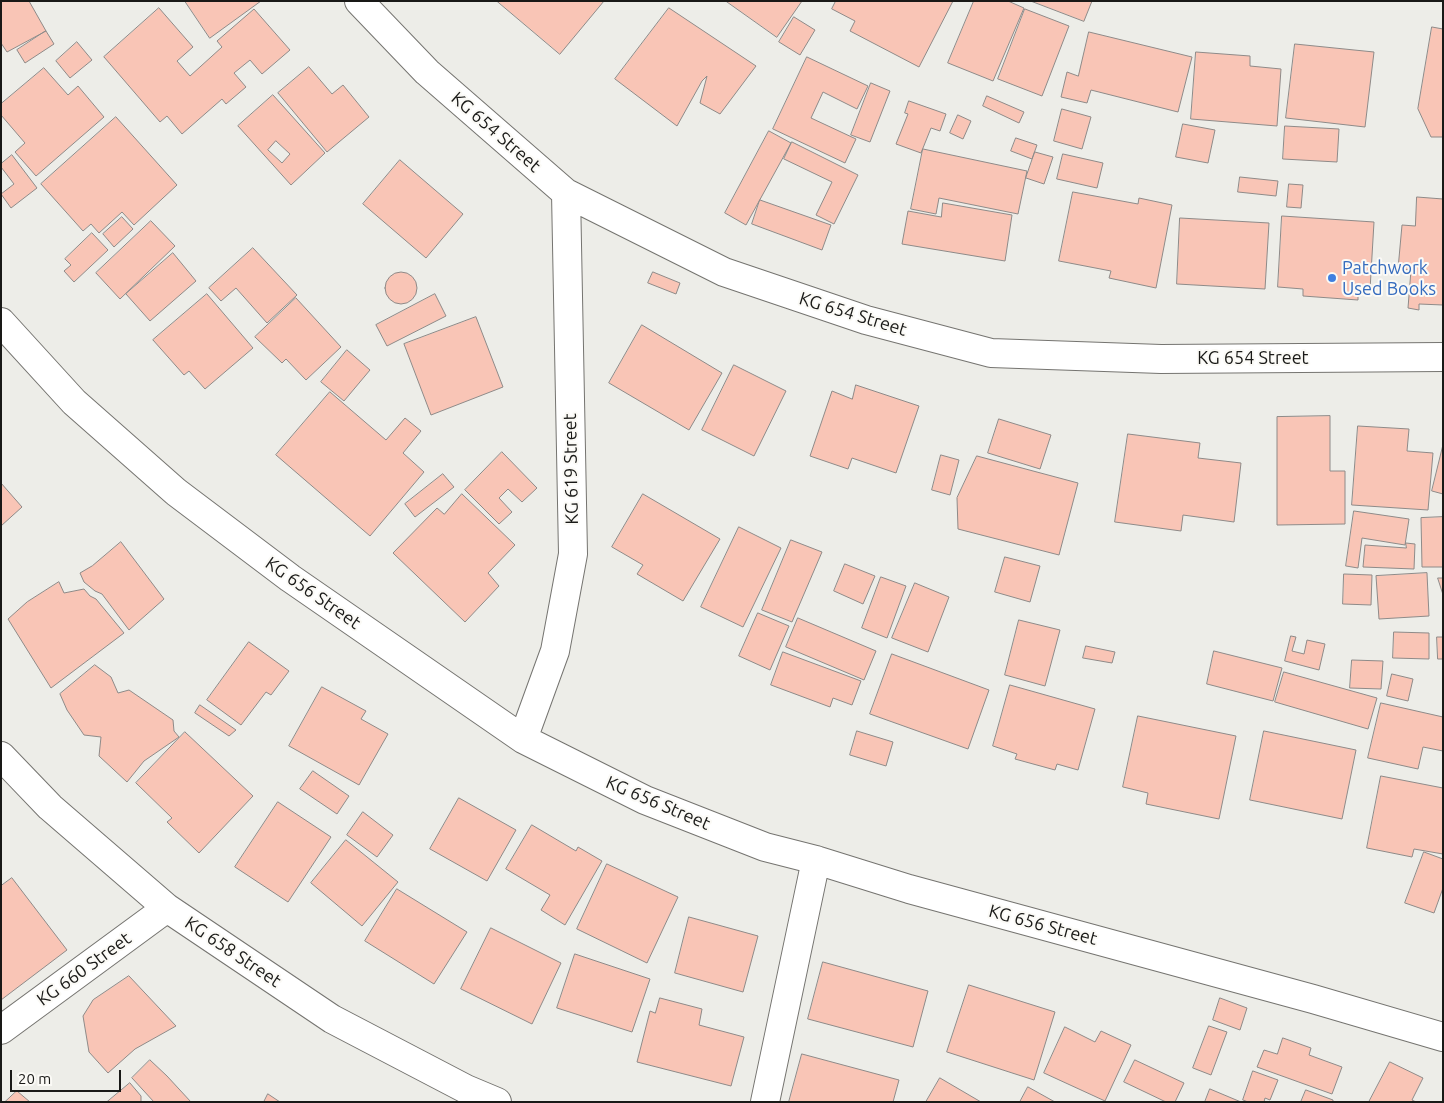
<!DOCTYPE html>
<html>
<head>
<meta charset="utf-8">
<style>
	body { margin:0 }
	#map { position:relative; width:1444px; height:1103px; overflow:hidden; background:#edede8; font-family:Ubuntu,sans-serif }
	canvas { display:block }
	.frame { position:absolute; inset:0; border:2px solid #191917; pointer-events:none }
	.scale { position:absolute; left:10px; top:1070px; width:111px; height:22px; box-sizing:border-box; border:2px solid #191917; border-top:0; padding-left:6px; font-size:15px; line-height:18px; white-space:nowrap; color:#191917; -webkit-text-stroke:4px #fbfaf6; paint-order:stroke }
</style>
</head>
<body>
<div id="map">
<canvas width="1444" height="1103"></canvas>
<div class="frame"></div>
<div class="scale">20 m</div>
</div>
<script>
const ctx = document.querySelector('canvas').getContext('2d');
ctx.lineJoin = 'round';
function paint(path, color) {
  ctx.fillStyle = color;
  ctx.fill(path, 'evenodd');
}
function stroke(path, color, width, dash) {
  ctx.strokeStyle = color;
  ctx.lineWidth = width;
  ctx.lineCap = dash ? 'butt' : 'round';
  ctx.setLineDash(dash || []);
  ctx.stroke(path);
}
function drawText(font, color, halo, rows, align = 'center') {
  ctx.font = font + ' Ubuntu,sans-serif';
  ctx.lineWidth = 4;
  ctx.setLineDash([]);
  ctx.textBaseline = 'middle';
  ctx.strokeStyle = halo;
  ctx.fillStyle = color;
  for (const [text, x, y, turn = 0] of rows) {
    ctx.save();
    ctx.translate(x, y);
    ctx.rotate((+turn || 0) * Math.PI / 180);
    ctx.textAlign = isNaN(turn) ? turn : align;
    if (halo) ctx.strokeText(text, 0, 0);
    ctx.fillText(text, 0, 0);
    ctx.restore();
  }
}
const building = new Path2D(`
	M 1,1 L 29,1 L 46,31 L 7,52 L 1,43 Z
	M 185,1 L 261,1 L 210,38 Z
	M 497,1 L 604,1 L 560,54 Z
	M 726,1 L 802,1 L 777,37 Z
	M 836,1 L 953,1 L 919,67 L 850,31 L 855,21 L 832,9 Z
	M 974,1 L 1008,1 L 1024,8 L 993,81 L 948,63 Z
	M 1031,1 L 1092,1 L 1084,21 Z
	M 159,8 L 193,47 L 177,61 L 190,76 L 222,47 L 217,41 L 254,9 L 290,50 L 262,74 L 250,60 L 234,73 L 246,87 L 226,104 L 222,99 L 182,134 L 167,116 L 160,122 L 104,57 Z
	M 669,8 L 756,66 L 720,114 L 700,103 L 707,76 L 702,81 L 677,126 L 615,79 Z
	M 1025,9 L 1069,26 L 1042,96 L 998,79 Z
	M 794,17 L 815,30 L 800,55 L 779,42 Z
	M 1432,27 L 1443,29 L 1443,137 L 1431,137 L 1418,109 Z
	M 46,31 L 54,44 L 25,63 L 17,50 Z
	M 1089,32 L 1192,57 L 1178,112 L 1091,90 L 1087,103 L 1061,97 L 1067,72 L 1078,76 Z
	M 77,42 L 92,60 L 70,78 L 56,61 Z
	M 1295,44 L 1374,52 L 1365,127 L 1286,118 Z
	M 1196,52 L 1250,56 L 1250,66 L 1281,69 L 1277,126 L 1191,119 Z
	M 807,57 L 868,86 L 857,109 L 823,92 L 811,118 L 856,139 L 845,163 L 773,129 Z
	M 309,67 L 332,94 L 343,85 L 369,117 L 327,152 L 278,93 Z
	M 44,68 L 68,95 L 78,86 L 104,117 L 36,176 L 15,152 L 25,143 L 1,115 L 1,104 Z
	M 871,83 L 890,91 L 870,142 L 851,135 Z
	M 273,95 L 325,153 L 291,185 L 238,126 ZM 276,141 L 290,154 L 282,163 L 268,150 Z
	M 987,96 L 1024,112 L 1019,123 L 983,106 Z
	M 909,101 L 946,114 L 940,131 L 931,128 L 921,153 L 896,144 L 908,114 L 905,113 Z
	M 1062,109 L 1091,117 L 1082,149 L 1054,141 Z
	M 958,115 L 971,121 L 963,139 L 950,133 Z
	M 116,117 L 177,185 L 134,225 L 122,212 L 99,233 L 91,224 L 83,231 L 41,184 Z
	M 1183,124 L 1215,130 L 1208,163 L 1176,157 Z
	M 1285,126 L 1339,129 L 1337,162 L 1283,159 Z
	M 769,131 L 791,143 L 746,225 L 725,213 Z
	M 1016,138 L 1037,145 L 1032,159 L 1011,151 Z
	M 792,142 L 858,175 L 834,224 L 816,215 L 832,182 L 784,159 Z
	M 923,149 L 1027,171 L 1018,214 L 939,198 L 936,214 L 911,209 Z
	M 1035,152 L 1053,157 L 1044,184 L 1026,178 Z
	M 1063,154 L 1103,163 L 1097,188 L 1057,179 Z
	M 12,155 L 37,188 L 11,208 L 1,194 L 14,184 L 1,167 L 1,164 Z
	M 400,160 L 463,214 L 426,258 L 363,204 Z
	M 1240,177 L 1278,181 L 1276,196 L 1238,192 Z
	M 1289,184 L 1303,185 L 1301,208 L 1287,207 Z
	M 1073,192 L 1138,204 L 1139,198 L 1172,205 L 1156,288 L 1109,278 L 1111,271 L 1059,261 Z
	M 1417,197 L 1443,199 L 1443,305 L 1419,304 L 1419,310 L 1408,308 L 1411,270 L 1398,269 L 1402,225 L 1415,226 Z
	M 760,200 L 831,225 L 822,250 L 752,224 Z
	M 943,203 L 1012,215 L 1005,261 L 902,244 L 908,211 L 941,217 Z
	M 1282,216 L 1374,222 L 1370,290 L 1358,290 L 1358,300 L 1303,296 L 1303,289 L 1278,287 Z
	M 122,217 L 133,229 L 114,247 L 103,234 Z
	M 1180,218 L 1269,223 L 1265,289 L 1177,284 Z
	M 151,221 L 175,246 L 120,299 L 96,273 Z
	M 92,233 L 108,250 L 74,282 L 64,271 L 71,265 L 65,259 Z
	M 253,248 L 297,295 L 267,323 L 236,288 L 221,301 L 209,288 Z
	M 173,253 L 196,281 L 150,321 L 126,294 Z
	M385 288a16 16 0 1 1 32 0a16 16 0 1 1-32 0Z
	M 653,272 L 680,283 L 676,294 L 648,283 Z
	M 207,294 L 253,348 L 205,389 L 189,371 L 184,375 L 153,340 Z
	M 435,294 L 446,316 L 387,346 L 376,325 Z
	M 296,298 L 341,347 L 306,380 L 286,359 L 282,363 L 255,337 Z
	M 476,317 L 503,387 L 431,415 L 404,344 Z
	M 642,325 L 722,373 L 689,430 L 609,383 Z
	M 347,350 L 370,370 L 344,401 L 321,382 Z
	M 734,365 L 786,391 L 754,456 L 702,430 Z
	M 856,385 L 919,406 L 896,473 L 852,458 L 848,469 L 810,456 L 832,391 L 852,399 Z
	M 330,392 L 386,440 L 405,418 L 421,431 L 403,453 L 424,472 L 370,536 L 276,455 Z
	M 1330,416 L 1330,471 L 1345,471 L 1345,524 L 1277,525 L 1277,417 Z
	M 999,419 L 1051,435 L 1040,469 L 988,453 Z
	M 1358,426 L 1409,429 L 1407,451 L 1433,453 L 1428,510 L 1352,505 Z
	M 1128,434 L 1200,443 L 1198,458 L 1241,463 L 1234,522 L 1183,515 L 1181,531 L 1115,522 Z
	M 1443,445 L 1443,494 L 1432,491 Z
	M 502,452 L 537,488 L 522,502 L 508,489 L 499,498 L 512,512 L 499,524 L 465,490 Z
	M 941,455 L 959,460 L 950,495 L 932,490 Z
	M 977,456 L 1078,483 L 1059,555 L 958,529 L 957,498 Z
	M 443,474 L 454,487 L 415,517 L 405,504 Z
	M 1,483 L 22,507 L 1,526 Z
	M 462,494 L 515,545 L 488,573 L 499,586 L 465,622 L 393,553 L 437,508 L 444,514 Z
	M 643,494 L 720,539 L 683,601 L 637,574 L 643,565 L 612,547 Z
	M 1354,511 L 1409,519 L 1405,545 L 1362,538 L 1358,568 L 1346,566 Z
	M 1443,517 L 1443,567 L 1422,567 L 1421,518 Z
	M 739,527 L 781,548 L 743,627 L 701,607 Z
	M 791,540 L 822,552 L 792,622 L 762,610 Z
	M 121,542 L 164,599 L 129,630 L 102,594 L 95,591 L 84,582 L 80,573 L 92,566 Z
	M 1406,543 L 1415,544 L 1414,569 L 1363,567 L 1365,545 L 1406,548 Z
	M 1005,557 L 1040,566 L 1030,602 L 995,592 Z
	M 845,564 L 875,576 L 863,604 L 834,591 Z
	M 1427,573 L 1429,616 L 1379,619 L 1376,576 Z
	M 1344,574 L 1372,575 L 1371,605 L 1343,604 Z
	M 881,577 L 906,586 L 887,638 L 862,628 Z
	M 1438,578 L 1443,578 L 1443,601 L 1443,595 Z
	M 59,582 L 64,593 L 84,589 L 90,596 L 96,599 L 124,633 L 51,688 L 8,619 L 27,602 Z
	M 915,583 L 949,597 L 928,652 L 892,638 Z
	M 758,613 L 789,626 L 770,670 L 739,656 Z
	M 798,618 L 876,651 L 864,680 L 786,647 Z
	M 1019,620 L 1060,630 L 1045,686 L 1005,675 Z
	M 1394,632 L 1429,633 L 1429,659 L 1393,658 Z
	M 1291,636 L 1296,637 L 1292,651 L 1304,654 L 1307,640 L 1325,644 L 1319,670 L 1285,661 Z
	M 1437,637 L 1443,637 L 1443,659 L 1438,659 Z
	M 249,642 L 289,671 L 271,695 L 266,692 L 241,725 L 207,700 Z
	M 1086,646 L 1115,652 L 1112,663 L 1083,658 Z
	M 1214,651 L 1282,668 L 1273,701 L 1207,684 Z
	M 783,652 L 861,681 L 852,705 L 833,698 L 830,707 L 771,685 Z
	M 892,654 L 989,690 L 968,749 L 870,714 Z
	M 1352,660 L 1383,661 L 1381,689 L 1350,688 Z
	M 95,665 L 111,677 L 118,693 L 129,690 L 173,720 L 174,731 L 179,737 L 144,761 L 127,782 L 99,756 L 101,737 L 84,735 L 67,710 L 60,694 Z
	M 1284,672 L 1377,698 L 1368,729 L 1275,702 Z
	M 1392,674 L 1413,679 L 1408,701 L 1387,696 Z
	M 1010,685 L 1095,709 L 1078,770 L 1057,764 L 1055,770 L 1015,759 L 1017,754 L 993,746 Z
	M 322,687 L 366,711 L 361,719 L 388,734 L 359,785 L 289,746 Z
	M 1381,703 L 1443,717 L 1443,751 L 1423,747 L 1418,769 L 1368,758 Z
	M 200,705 L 236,730 L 229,736 L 195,713 Z
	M 1138,716 L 1236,736 L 1219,819 L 1146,804 L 1148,793 L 1123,787 Z
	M 857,731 L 893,742 L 886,766 L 850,755 Z
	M 1264,731 L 1356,750 L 1342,819 L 1250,800 Z
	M 185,732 L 253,796 L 199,853 L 167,822 L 172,818 L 136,783 Z
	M 313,771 L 349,796 L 337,814 L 300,789 Z
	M 1381,776 L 1443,788 L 1443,854 L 1414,849 L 1412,857 L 1367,848 Z
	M 459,798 L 516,830 L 487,881 L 430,849 Z
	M 278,802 L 331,837 L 288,902 L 235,867 Z
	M 363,812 L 393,835 L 377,857 L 347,835 Z
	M 532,825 L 576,851 L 578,847 L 602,861 L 565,925 L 541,910 L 550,895 L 506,869 Z
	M 346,840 L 398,882 L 362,926 L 311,883 Z
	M 1424,852 L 1443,859 L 1443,888 L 1434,913 L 1405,903 Z
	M 607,864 L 678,897 L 647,963 L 577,929 Z
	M 12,878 L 67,950 L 1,1000 L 1,886 Z
	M 397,889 L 467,932 L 434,984 L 365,941 Z
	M 689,917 L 758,936 L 743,992 L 675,973 Z
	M 491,928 L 561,963 L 532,1024 L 461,989 Z
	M 575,954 L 650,979 L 632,1032 L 557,1008 Z
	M 823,962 L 928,991 L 913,1047 L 808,1019 Z
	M 129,976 L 176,1026 L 135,1049 L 108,1073 L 89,1052 L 83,1016 L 93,1000 Z
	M 969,985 L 1055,1012 L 1034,1080 L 947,1052 Z
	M 660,998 L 702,1009 L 699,1025 L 744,1037 L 731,1086 L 637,1062 L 650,1011 L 655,1013 Z
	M 1220,998 L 1247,1008 L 1240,1030 L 1213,1020 Z
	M 1209,1026 L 1227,1032 L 1211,1075 L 1193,1068 Z
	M 1065,1027 L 1095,1042 L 1101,1031 L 1131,1045 L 1105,1101 L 1044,1073 Z
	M 1283,1038 L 1311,1048 L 1309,1055 L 1342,1067 L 1332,1094 L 1257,1067 L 1264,1050 L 1277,1054 Z
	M 802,1054 L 899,1080 L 893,1102 L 789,1102 Z
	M 150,1060 L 167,1076 L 191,1102 L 154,1102 L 132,1078 Z
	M 1135,1060 L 1184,1083 L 1175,1102 L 1166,1102 L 1124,1082 Z
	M 1390,1062 L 1423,1078 L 1412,1100 L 1416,1102 L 1369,1102 Z
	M 1253,1071 L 1278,1080 L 1270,1100 L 1265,1098 L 1264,1102 L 1248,1102 L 1243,1100 Z
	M 940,1078 L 981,1102 L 926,1102 Z
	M 130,1083 L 141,1096 L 141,1102 L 107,1102 Z
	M 1028,1087 L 1055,1102 L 1020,1102 Z
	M 1210,1089 L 1241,1102 L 1205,1102 Z
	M 1306,1090 L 1333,1100 L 1333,1102 L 1301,1102 Z
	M 17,1091 L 30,1102 L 5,1102 Z
	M 268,1094 L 280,1102 L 264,1102 Z`);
paint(building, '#f9c5b6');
stroke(building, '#8e8a88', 1);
const minor = new Path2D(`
	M 359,1 L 427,72 L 566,193 L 724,272 L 866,320 L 991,353 L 1161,359 L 1443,357
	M 1,322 L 74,402 L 176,492 L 290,578 L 523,739 L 645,800 L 765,847 L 816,860 L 909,889 L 1313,999 L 1443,1037
	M 523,739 L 555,651 L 573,554 L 566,193
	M 1,756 L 50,807 L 167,908 L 332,1019 L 466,1089 L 497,1102
	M 1,1030 L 167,908
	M 765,1102 L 816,860`);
stroke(minor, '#757470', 30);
stroke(minor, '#fff', 28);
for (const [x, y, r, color] of [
	[1332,278,5,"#3f7fe0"]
]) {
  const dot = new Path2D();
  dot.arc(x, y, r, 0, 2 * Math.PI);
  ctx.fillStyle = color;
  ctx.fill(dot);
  stroke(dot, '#fbfaf6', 2);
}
drawText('18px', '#191917', '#fbfaf6', [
	["KG 654 Street",496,132,41],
	["KG 654 Street",853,314,17],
	["KG 654 Street",1253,358],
	["KG 619 Street",571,469,-91],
	["KG 656 Street",313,593,35],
	["KG 656 Street",658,803,23],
	["KG 656 Street",1043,925,15],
	["KG 658 Street",233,952,34],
	["KG 660 Street",84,969,-36]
]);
drawText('18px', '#366cbe', '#fbfaf6', [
	["Patchwork",1342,268],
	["Used Books",1342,289]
], 'left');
</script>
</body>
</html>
